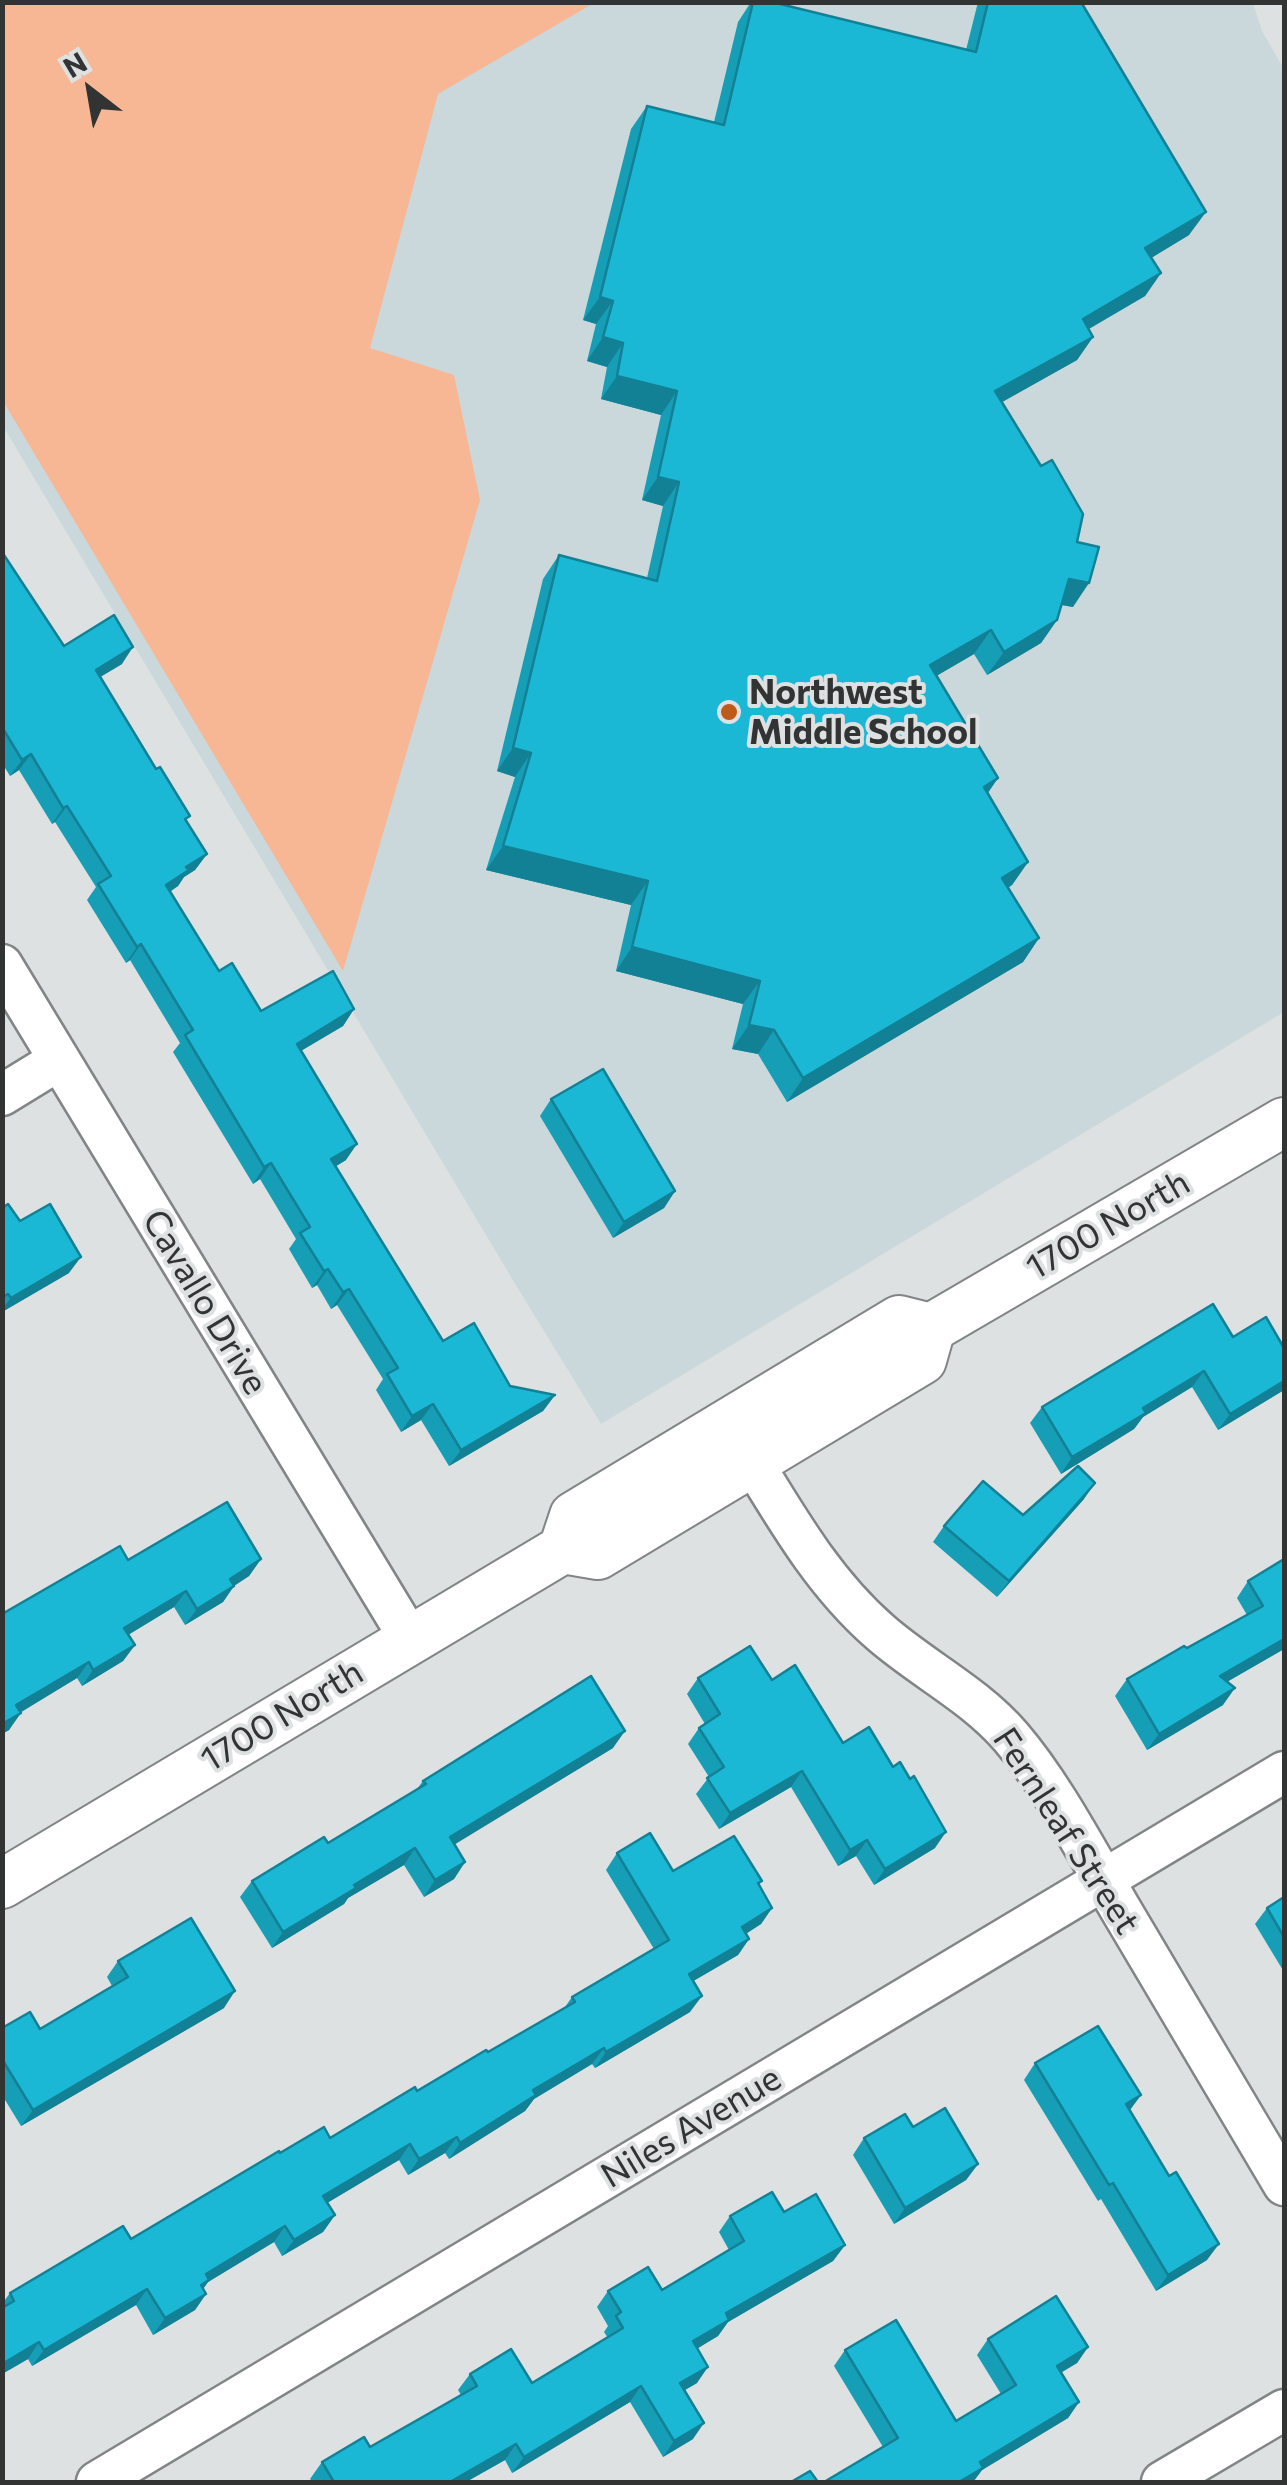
<!DOCTYPE html>
<html>
<head>
<meta charset="utf-8">
<style>
	body { margin:0 }
	#map { position:relative; width:1287px; height:2485px; overflow:hidden; background:#dde1e2; font-family:Commissioner,sans-serif }
	canvas { display:block }
	.frame { position:absolute; inset:0; border:5px solid #323434; pointer-events:none }
	.north { position:absolute; left:40px; top:40px; width:100px; height:100px; -webkit-text-stroke:8px #dde1e2; paint-order:stroke; rotate:329deg; font-size:28px; font-weight:700; line-height:40px; text-align:center; color:#323434 }
	.north::after { content:''; display:block; margin:auto; width:35px; height:45px; background:#323434; clip-path:polygon(50% 0,100% 100%,50% 72%,0 100%) }
</style>
</head>
<body>
<div id="map">
<canvas width="1287" height="2485"></canvas>
<div class="frame"></div>
<div class="north">N</div>
</div>
<script>
const ctx = document.querySelector('canvas').getContext('2d');
ctx.lineJoin = 'round';
function paint(path, color) {
  ctx.fillStyle = color;
  ctx.fill(path, 'evenodd');
}
function stroke(path, color, width, dash) {
  ctx.strokeStyle = color;
  ctx.lineWidth = width;
  ctx.lineCap = dash ? 'butt' : 'round';
  ctx.setLineDash(dash || []);
  ctx.stroke(path);
}
function drawText(font, color, halo, rows, align = 'center') {
  ctx.font = font + ' Commissioner,sans-serif';
  ctx.lineWidth = 8;
  ctx.setLineDash([]);
  ctx.textBaseline = 'middle';
  ctx.strokeStyle = halo;
  ctx.fillStyle = color;
  for (const [text, x, y, turn = 0] of rows) {
    ctx.save();
    ctx.translate(x, y);
    ctx.rotate((+turn || 0) * Math.PI / 180);
    ctx.textAlign = isNaN(turn) ? turn : align;
    if (halo) ctx.strokeText(text, 0, 0);
    ctx.fillText(text, 0, 0);
    ctx.restore();
  }
}
paint(new Path2D(`
	M 2,3 L 1253,3 L 1262,31 L 1284,69 L 1284,1012 L 601,1424 L 514,1282 L 3,426 Z`), '#cbd8db');
paint(new Path2D(`
	M 2,3 L 594,3 L 438,94 L 370,348 L 454,375 L 480,500 L 343,971 L 3,401 Z`), '#f7b694');
const minor = new Path2D(`
	M 2,965 L 410,1639
	M 2,1095 L 59,1060
	M 737,1437 C 780,1506 818,1578 880,1632 C 922,1669 974,1694 1011,1737 C 1053,1786 1088,1854 1121,1910 C 1175,2002 1230,2093 1284,2185
	M 97,2482 L 1284,1772
	M 1162,2482 L 1284,2410`);
const tertiary = new Path2D(`
	M 563,1549 L 574,1516 L 899,1320 L 931,1328 L 1284,1122
	M 2,1884 L 563,1549 L 598,1555 L 922,1360 L 931,1328`);
stroke(minor, '#818586', 45);
stroke(tertiary, '#818586', 52);
stroke(minor, '#fff', 40);
stroke(tertiary, '#fff', 48);
paint(new Path2D(`
	M 751,2 L 772,2 L 966,50 L 978,2 L 1081,2 L 1189,235 L 1151,258 L 1161,273 L 1145,296 L 1089,329 L 1093,337 L 1077,360 L 1002,402 L 1077,542 L 1073,607 L 1061,605 L 1057,620 L 1041,643 L 987,675 L 974,654 L 936,676 L 998,778 L 988,793 L 1028,862 L 1012,885 L 1008,888 L 1039,938 L 1023,962 L 787,1102 L 758,1054 L 732,1049 L 743,1004 L 616,971 L 631,905 L 486,870 L 515,777 L 497,771 L 543,579 L 559,555 L 647,578 L 663,506 L 642,500 L 661,415 L 601,399 L 607,367 L 587,361 L 596,324 L 583,320 L 631,129 L 647,106 L 714,122 L 738,22 Z
	M 2,552 L 64,646 L 122,664 L 100,677 L 207,854 L 195,870 L 184,877 L 178,886 L 170,892 L 219,971 L 261,1011 L 354,1009 L 343,1026 L 301,1051 L 346,1160 L 336,1166 L 443,1341 L 510,1386 L 555,1395 L 543,1411 L 449,1466 L 421,1420 L 401,1432 L 376,1390 L 383,1379 L 337,1305 L 331,1309 L 317,1285 L 312,1288 L 289,1249 L 296,1239 L 260,1179 L 253,1184 L 173,1052 L 180,1043 L 130,960 L 126,963 L 87,900 L 96,887 L 55,822 L 52,824 L 19,770 L 10,776 L 2,763 Z
	M 551,1099 L 675,1191 L 664,1208 L 613,1238 L 540,1116 Z
	M 2,1208 L 20,1221 L 69,1273 L 2,1312 Z
	M 1233,1337 L 1284,1348 L 1284,1390 L 1218,1430 L 1192,1387 L 1143,1417 L 1134,1429 L 1061,1474 L 1030,1423 L 1042,1407 Z
	M 1084,1499 L 997,1597 L 933,1542 L 944,1526 L 1023,1515 Z
	M 261,1559 L 249,1576 L 234,1586 L 223,1602 L 185,1625 L 174,1607 L 128,1635 L 135,1645 L 123,1661 L 82,1686 L 77,1678 L 20,1712 L 9,1730 L 2,1734 L 2,1614 L 128,1560 Z
	M 1284,1559 L 1284,1649 L 1227,1682 L 1223,1705 L 1147,1750 L 1115,1696 L 1127,1679 L 1247,1615 L 1237,1598 L 1248,1581 Z
	M 698,1678 L 772,1680 L 843,1743 L 935,1848 L 874,1885 L 856,1856 L 838,1866 L 791,1787 L 719,1829 L 696,1794 L 709,1777 L 688,1744 L 699,1728 L 705,1724 L 687,1694 Z
	M 613,1748 L 454,1844 L 465,1862 L 454,1879 L 424,1897 L 404,1865 L 348,1898 L 344,1904 L 272,1948 L 240,1897 L 252,1881 L 328,1843 L 417,1789 L 423,1781 Z
	M 617,1853 L 673,1871 L 762,1881 L 759,1885 L 772,1908 L 761,1924 L 746,1934 L 749,1939 L 738,1955 L 693,1981 L 690,2012 L 595,2068 L 592,2064 L 534,2099 L 525,2111 L 449,2159 L 445,2153 L 408,2175 L 399,2160 L 327,2203 L 335,2215 L 323,2232 L 282,2256 L 274,2242 L 208,2282 L 203,2289 L 206,2294 L 195,2310 L 153,2335 L 136,2305 L 32,2366 L 28,2359 L 2,2374 L 2,2304 L 10,2293 L 131,2239 L 280,2153 L 330,2138 L 488,2052 L 565,2007 L 572,1997 L 654,1949 L 606,1870 Z
	M 1284,1897 L 1284,1972 L 1255,1924 L 1267,1908 Z
	M 118,1961 L 224,2008 L 21,2126 L 2,2095 L 2,2028 L 40,2029 L 112,1986 L 107,1977 Z
	M 1035,2063 L 1141,2095 L 1130,2110 L 1207,2260 L 1156,2291 L 1101,2199 L 1098,2201 L 1024,2080 Z
	M 913,2127 L 978,2164 L 966,2180 L 894,2224 L 853,2155 L 864,2138 Z
	M 784,2212 L 845,2245 L 833,2261 L 728,2322 L 718,2336 L 697,2348 L 697,2383 L 685,2390 L 693,2439 L 663,2457 L 630,2402 L 512,2473 L 505,2460 L 466,2482 L 313,2482 L 310,2479 L 322,2462 L 370,2447 L 461,2395 L 458,2390 L 470,2374 L 532,2383 L 608,2338 L 604,2332 L 608,2326 L 597,2307 L 608,2291 L 662,2290 L 729,2250 L 719,2232 L 730,2216 Z
	M 988,2339 L 1088,2347 L 1077,2363 L 1061,2372 L 1079,2402 L 1068,2418 L 982,2470 L 973,2482 L 824,2482 L 883,2447 L 834,2366 L 845,2350 L 956,2421 L 1001,2394 L 977,2355 Z`), '#169eb7');
paint(new Path2D(`
	M 1206,212 L 1189,235 L 1128,272 L 1145,248 Z
	M 1161,273 L 1145,296 L 1066,342 L 1083,319 Z
	M 600,297 L 613,301 L 596,324 L 583,320 Z
	M 603,337 L 623,343 L 607,367 L 587,361 Z
	M 1093,337 L 1077,360 L 979,415 L 995,391 Z
	M 617,376 L 677,391 L 661,415 L 601,399 Z
	M 658,477 L 679,482 L 663,506 L 642,500 Z
	M 1069,579 L 1089,583 L 1073,607 L 1052,603 Z
	M 1057,620 L 1041,643 L 987,675 L 1004,652 Z
	M 991,630 L 974,654 L 914,689 L 930,665 Z
	M 133,647 L 122,664 L 85,686 L 96,670 Z
	M 513,748 L 531,753 L 515,777 L 497,771 Z
	M 31,754 L 19,770 L 10,776 L 22,760 Z
	M 998,778 L 981,802 L 984,787 Z
	M 67,806 L 55,822 L 52,824 L 63,808 Z
	M 503,846 L 648,881 L 631,905 L 486,870 Z
	M 207,854 L 195,870 L 184,877 L 178,886 L 154,901 L 166,885 L 186,867 Z
	M 1028,862 L 1012,885 L 986,901 L 1002,878 Z
	M 1039,938 L 1023,962 L 787,1102 L 803,1078 Z
	M 141,944 L 130,960 L 126,963 L 137,947 Z
	M 632,947 L 760,981 L 743,1004 L 616,971 Z
	M 354,1009 L 343,1026 L 285,1060 L 297,1044 Z
	M 749,1025 L 774,1030 L 758,1054 L 732,1049 Z
	M 357,1144 L 346,1160 L 320,1176 L 331,1159 Z
	M 271,1163 L 260,1179 L 253,1184 L 264,1167 Z
	M 675,1191 L 664,1208 L 613,1238 L 624,1222 Z
	M 81,1257 L 69,1273 L 2,1312 L 2,1309 L 11,1298 Z
	M 328,1269 L 317,1285 L 312,1288 L 324,1271 Z
	M 349,1289 L 337,1305 L 331,1309 L 343,1292 Z
	M 1204,1371 L 1192,1387 L 1143,1417 L 1134,1429 L 1061,1474 L 1072,1457 L 1143,1408 Z
	M 1284,1381 L 1284,1390 L 1218,1430 L 1230,1414 Z
	M 555,1395 L 543,1411 L 449,1466 L 461,1450 Z
	M 433,1404 L 421,1420 L 401,1432 L 412,1416 Z
	M 1095,1483 L 1084,1499 L 997,1597 L 1009,1581 Z
	M 261,1559 L 249,1576 L 226,1591 L 234,1586 L 223,1602 L 185,1625 L 197,1609 L 230,1579 Z
	M 186,1591 L 174,1607 L 113,1644 L 124,1628 Z
	M 1284,1639 L 1284,1649 L 1209,1692 L 1220,1676 Z
	M 135,1645 L 123,1661 L 82,1686 L 93,1670 Z
	M 89,1662 L 77,1678 L 5,1722 L 16,1705 Z
	M 1235,1688 L 1223,1705 L 1147,1750 L 1159,1734 Z
	M 21,1713 L 9,1730 L 2,1734 L 2,1724 Z
	M 625,1731 L 613,1748 L 439,1854 L 450,1837 Z
	M 802,1771 L 791,1787 L 719,1829 L 730,1813 Z
	M 946,1832 L 935,1848 L 874,1885 L 885,1869 Z
	M 867,1840 L 856,1856 L 838,1866 L 850,1850 Z
	M 415,1848 L 404,1865 L 348,1898 L 344,1904 L 272,1948 L 283,1932 L 354,1885 Z
	M 465,1862 L 454,1879 L 424,1897 L 435,1880 Z
	M 772,1908 L 761,1924 L 730,1943 L 742,1927 Z
	M 749,1939 L 738,1955 L 678,1990 L 689,1974 Z
	M 235,1991 L 224,2008 L 21,2126 L 33,2110 Z
	M 702,1996 L 690,2012 L 595,2068 L 606,2052 Z
	M 604,2048 L 592,2064 L 534,2099 L 525,2111 L 449,2159 L 460,2143 L 533,2090 Z
	M 1141,2095 L 1129,2111 L 1126,2104 Z
	M 457,2137 L 445,2153 L 408,2175 L 419,2159 Z
	M 410,2144 L 399,2160 L 312,2212 L 323,2196 Z
	M 978,2164 L 966,2180 L 894,2224 L 905,2208 Z
	M 335,2215 L 323,2232 L 282,2256 L 294,2240 Z
	M 285,2226 L 274,2242 L 208,2282 L 198,2296 L 206,2274 Z
	M 1219,2244 L 1207,2260 L 1156,2291 L 1168,2275 Z
	M 845,2245 L 833,2261 L 728,2322 L 718,2336 L 682,2358 L 693,2341 L 726,2313 Z
	M 147,2289 L 136,2305 L 32,2366 L 44,2350 Z
	M 206,2294 L 195,2310 L 153,2335 L 165,2318 Z
	M 39,2342 L 28,2359 L 2,2374 L 2,2364 Z
	M 1088,2347 L 1077,2363 L 1046,2382 L 1057,2366 Z
	M 708,2367 L 697,2383 L 669,2399 L 680,2383 Z
	M 641,2386 L 630,2402 L 512,2473 L 524,2457 Z
	M 1079,2402 L 1068,2418 L 982,2470 L 973,2482 L 959,2482 L 980,2462 Z
	M 704,2423 L 693,2439 L 663,2457 L 674,2441 Z
	M 516,2444 L 505,2460 L 466,2482 L 450,2482 Z`), '#128195');
const building = new Path2D(`
	M 753,2 L 772,2 L 976,52 L 988,2 L 1081,2 L 1206,212 L 1145,248 L 1161,273 L 1083,319 L 1093,337 L 995,391 L 1041,466 L 1052,460 L 1083,514 L 1077,542 L 1099,547 L 1089,583 L 1069,579 L 1057,620 L 1004,652 L 991,630 L 930,665 L 998,778 L 984,787 L 1028,862 L 1002,878 L 1039,938 L 803,1078 L 774,1030 L 749,1025 L 760,981 L 632,947 L 648,881 L 503,846 L 531,753 L 513,748 L 559,555 L 657,581 L 679,482 L 658,477 L 677,391 L 617,376 L 623,343 L 603,337 L 613,301 L 600,297 L 647,106 L 724,125 Z
	M 2,552 L 64,646 L 114,615 L 133,647 L 96,670 L 156,769 L 160,767 L 190,816 L 185,819 L 207,854 L 186,867 L 189,870 L 166,885 L 219,971 L 232,963 L 261,1011 L 333,971 L 354,1009 L 297,1044 L 357,1144 L 331,1159 L 443,1341 L 474,1323 L 510,1386 L 555,1395 L 461,1450 L 433,1404 L 412,1416 L 387,1374 L 398,1368 L 349,1289 L 343,1292 L 328,1269 L 324,1271 L 300,1233 L 310,1227 L 271,1163 L 264,1167 L 185,1035 L 193,1030 L 141,944 L 137,947 L 98,884 L 111,876 L 67,806 L 63,808 L 31,754 L 22,760 L 2,727 Z
	M 603,1069 L 675,1191 L 624,1222 L 551,1099 Z
	M 8,1204 L 20,1221 L 50,1204 L 81,1257 L 11,1298 L 8,1294 L 2,1297 L 2,1208 Z
	M 1213,1304 L 1233,1337 L 1266,1317 L 1284,1348 L 1284,1381 L 1230,1414 L 1204,1371 L 1143,1408 L 1146,1413 L 1072,1457 L 1042,1407 Z
	M 1078,1466 L 1095,1483 L 1009,1581 L 944,1526 L 983,1481 L 1023,1515 Z
	M 227,1502 L 261,1559 L 230,1579 L 234,1586 L 197,1609 L 186,1591 L 124,1628 L 135,1645 L 93,1670 L 89,1662 L 16,1705 L 21,1713 L 2,1724 L 2,1614 L 120,1546 L 128,1560 Z
	M 1284,1559 L 1284,1639 L 1220,1676 L 1235,1688 L 1159,1734 L 1127,1679 L 1184,1646 L 1187,1648 L 1263,1606 L 1248,1581 Z
	M 750,1646 L 772,1680 L 795,1665 L 843,1743 L 869,1727 L 893,1767 L 900,1762 L 910,1779 L 914,1776 L 946,1832 L 885,1869 L 867,1840 L 850,1850 L 802,1771 L 730,1813 L 707,1778 L 724,1767 L 699,1728 L 720,1714 L 698,1678 Z
	M 591,1676 L 625,1731 L 450,1837 L 465,1862 L 435,1880 L 415,1848 L 354,1885 L 356,1888 L 283,1932 L 252,1881 L 324,1837 L 328,1843 L 426,1784 L 423,1781 Z
	M 650,1833 L 673,1871 L 734,1836 L 762,1881 L 758,1883 L 772,1908 L 742,1927 L 749,1939 L 689,1974 L 702,1996 L 606,2052 L 604,2048 L 533,2090 L 536,2095 L 460,2143 L 457,2137 L 419,2159 L 410,2144 L 323,2196 L 335,2215 L 294,2240 L 285,2226 L 206,2274 L 209,2280 L 201,2285 L 206,2294 L 165,2318 L 147,2289 L 44,2350 L 39,2342 L 2,2364 L 2,2308 L 14,2301 L 10,2293 L 123,2226 L 131,2239 L 279,2151 L 280,2153 L 324,2127 L 330,2138 L 415,2087 L 417,2091 L 486,2050 L 488,2052 L 575,2002 L 572,1997 L 669,1940 L 617,1853 Z
	M 1284,1897 L 1284,1937 L 1267,1908 Z
	M 191,1918 L 235,1991 L 33,2110 L 2,2059 L 2,2028 L 30,2012 L 40,2029 L 128,1977 L 118,1961 Z
	M 1098,2026 L 1141,2095 L 1126,2104 L 1169,2176 L 1176,2172 L 1219,2244 L 1168,2275 L 1113,2183 L 1109,2185 L 1035,2063 Z
	M 945,2108 L 978,2164 L 905,2208 L 864,2138 L 905,2114 L 913,2127 Z
	M 772,2192 L 784,2212 L 816,2194 L 845,2245 L 726,2313 L 729,2320 L 693,2341 L 708,2367 L 680,2383 L 704,2423 L 674,2441 L 641,2386 L 524,2457 L 516,2444 L 450,2482 L 334,2482 L 322,2462 L 364,2437 L 370,2447 L 477,2386 L 470,2374 L 511,2349 L 532,2383 L 623,2328 L 616,2316 L 621,2312 L 608,2291 L 648,2267 L 662,2290 L 744,2241 L 730,2216 Z
	M 1056,2296 L 1088,2347 L 1057,2366 L 1079,2402 L 980,2462 L 983,2468 L 959,2482 L 824,2482 L 898,2438 L 845,2350 L 896,2320 L 956,2421 L 1016,2385 L 988,2339 Z
	M 810,2471 L 818,2482 L 791,2482 Z`);
paint(building, '#1ab8d5');
stroke(building, '#128195', 2.5);
for (const [x, y, r, color] of [
	[729,712,10,"#bc5b1a"]
]) {
  const dot = new Path2D();
  dot.arc(x, y, r, 0, 2 * Math.PI);
  ctx.fillStyle = color;
  ctx.fill(dot);
  stroke(dot, '#dde1e2', 4);
}
drawText('bold 35px', '#323434', '#dde1e2', [
	["Northwest",749,692],
	["Middle School",749,732]
], 'left');
drawText('35px', '#323434', '#dde1e2', [
	["1700 North",1108,1225,-30],
	["Cavallo Drive",205,1302,59],
	["1700 North",282,1716,-31],
	["Fernleaf Street",1066,1831,57],
	["Niles Avenue",691,2127,-31]
]);
</script>
</body>
</html>
